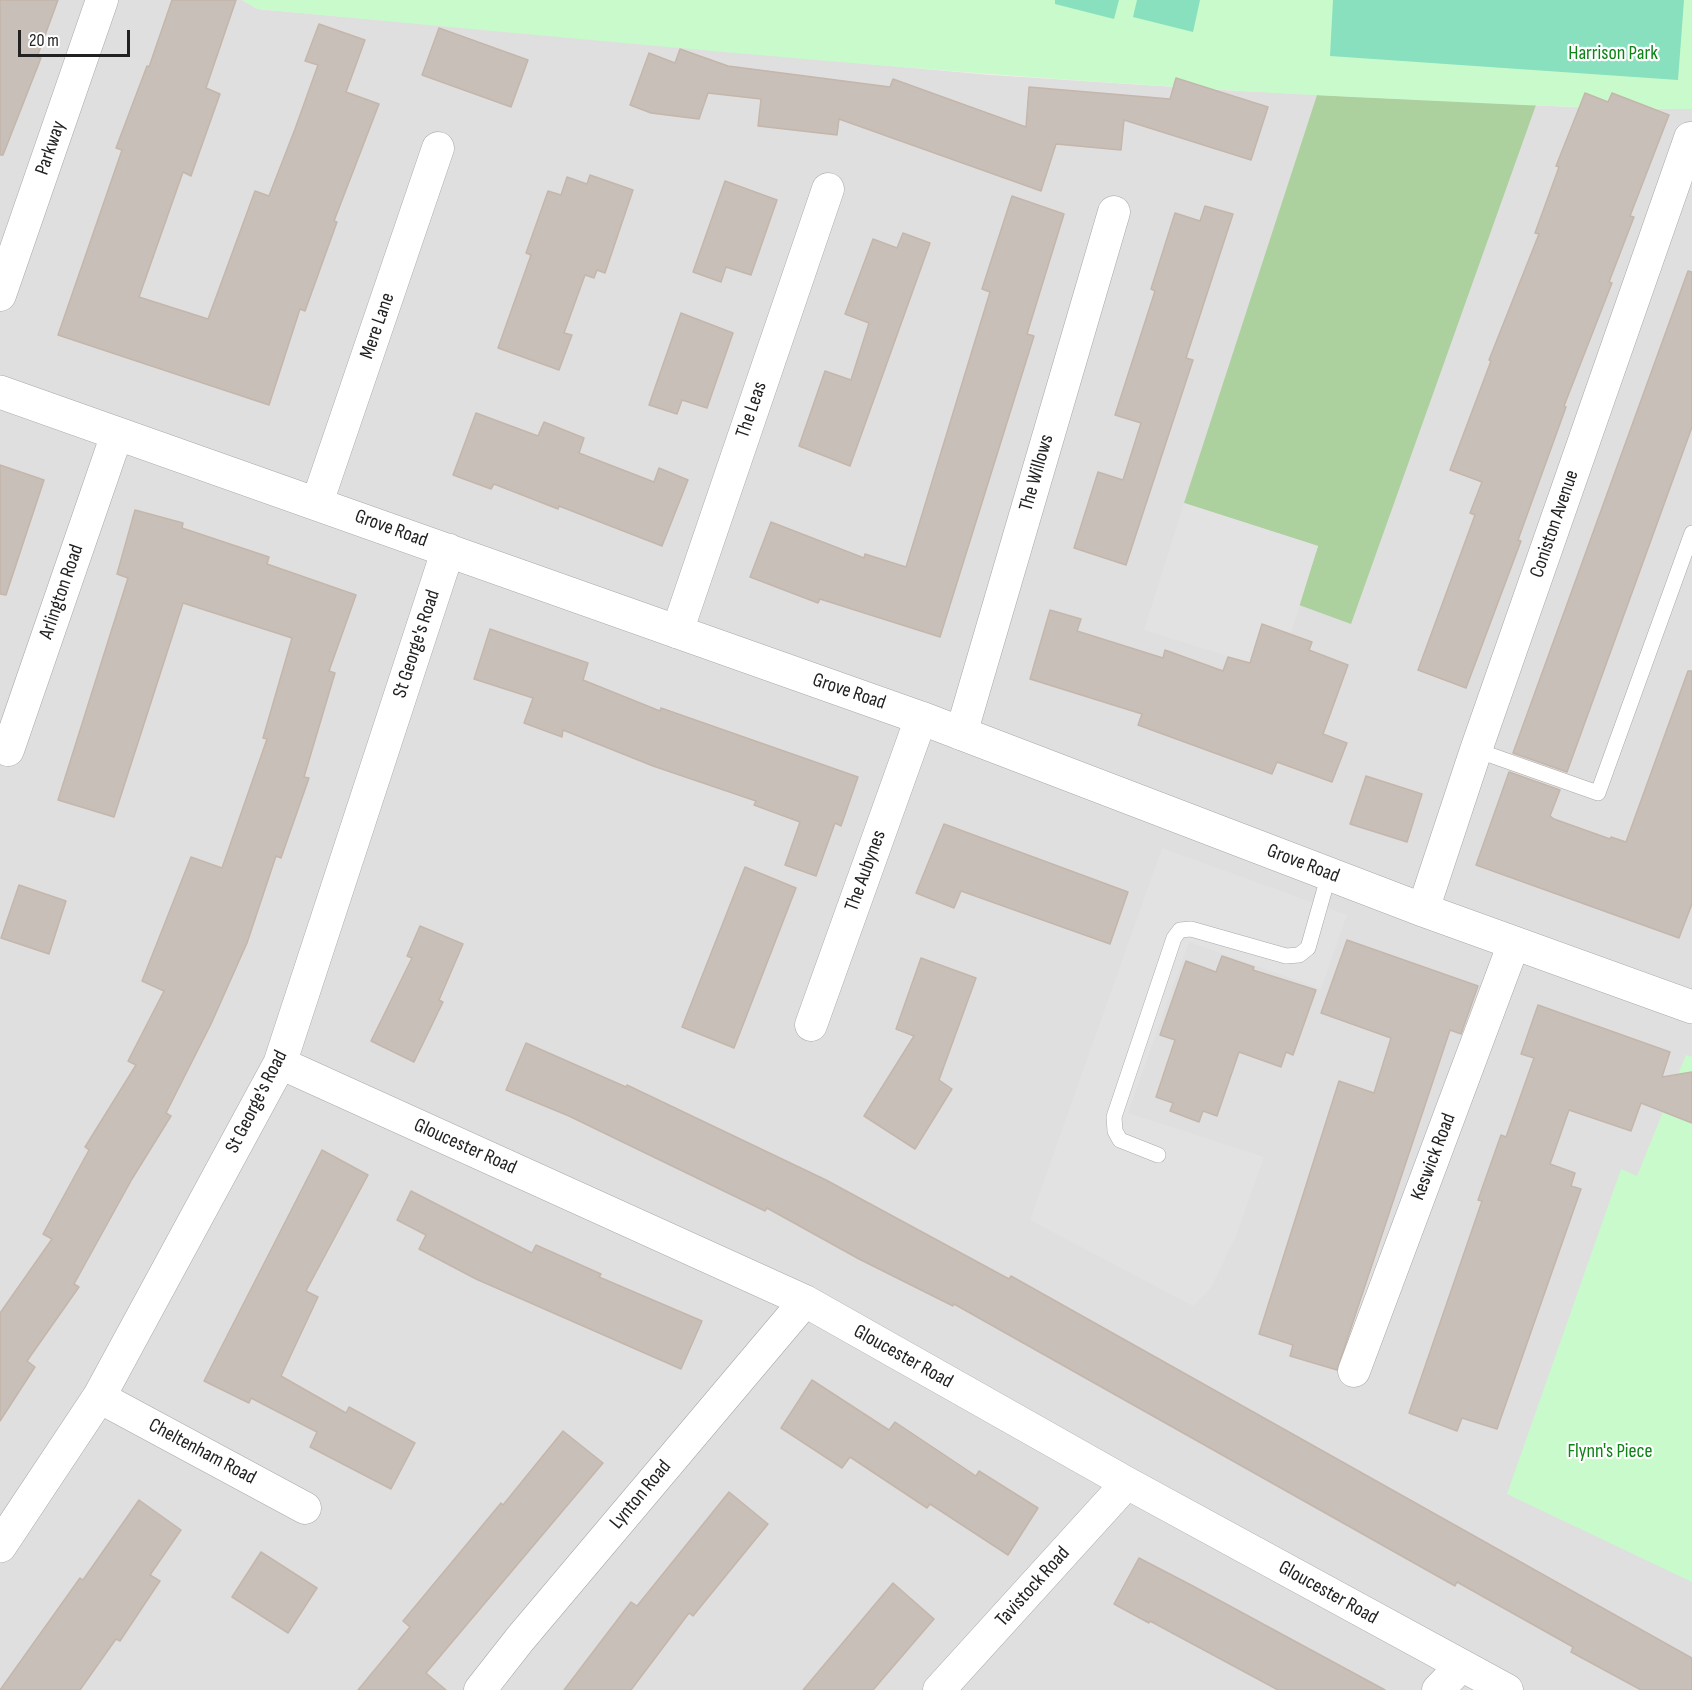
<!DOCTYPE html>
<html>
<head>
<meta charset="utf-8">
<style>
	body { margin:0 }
	#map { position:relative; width:1692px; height:1690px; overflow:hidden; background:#f2efe9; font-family:"Sofia Sans Condensed",sans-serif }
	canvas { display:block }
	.scale { position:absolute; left:18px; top:30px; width:112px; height:27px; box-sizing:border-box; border:3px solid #222; border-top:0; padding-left:8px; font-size:18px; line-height:21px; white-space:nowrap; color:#222; -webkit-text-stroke:4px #fff; paint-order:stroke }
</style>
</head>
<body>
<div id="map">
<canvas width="1692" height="1690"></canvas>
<div class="scale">20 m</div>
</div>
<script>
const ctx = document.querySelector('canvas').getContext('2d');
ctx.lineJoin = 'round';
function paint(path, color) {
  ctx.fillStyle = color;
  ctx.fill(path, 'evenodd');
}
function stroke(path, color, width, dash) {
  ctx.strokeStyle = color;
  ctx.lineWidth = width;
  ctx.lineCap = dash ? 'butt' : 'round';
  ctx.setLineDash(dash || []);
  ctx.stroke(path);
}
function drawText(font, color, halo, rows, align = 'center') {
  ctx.font = font + ' "Sofia Sans Condensed",sans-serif';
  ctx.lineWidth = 4.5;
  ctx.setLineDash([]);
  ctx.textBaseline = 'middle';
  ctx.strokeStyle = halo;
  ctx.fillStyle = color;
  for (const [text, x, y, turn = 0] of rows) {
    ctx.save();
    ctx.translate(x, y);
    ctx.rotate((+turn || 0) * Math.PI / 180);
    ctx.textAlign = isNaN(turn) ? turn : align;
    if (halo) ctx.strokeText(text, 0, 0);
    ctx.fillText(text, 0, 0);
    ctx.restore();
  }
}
paint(new Path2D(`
	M 0,0 L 242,0 L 258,9 L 991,75 L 1222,90 L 1614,109 L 1692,109 L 1692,1690 L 0,1690 Z`), '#e0dfdf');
paint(new Path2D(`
	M 1317,95 L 1536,105 L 1351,624 L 1299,605 L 1318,546 L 1184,503 Z`), '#add19e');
paint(new Path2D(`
	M 242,0 L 1692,0 L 1692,109 C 1579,109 1466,102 1353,97 C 987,79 622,43 258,9 Z
	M 1686,1055 L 1692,1057 L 1692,1582 L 1507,1494 L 1621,1169 L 1637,1176 Z`), '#c8facc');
paint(new Path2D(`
	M 1055,0 L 1119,0 L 1114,19 L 1055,4 Z
	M 1137,0 L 1200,0 L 1193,32 L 1133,17 Z
	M 1333,0 L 1684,0 L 1678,80 L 1330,56 Z`), '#88e0be');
paint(new Path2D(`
	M 1184,503 L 1318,546 L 1291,633 L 1262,624 L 1250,663 L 1144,630 Z
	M 1162,848 L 1347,915 L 1321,989 L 1189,942 L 1128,1113 L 1264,1157 L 1236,1236 L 1211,1288 L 1193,1306 L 1030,1220 Z`), '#e2e2e2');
const building = new Path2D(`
	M 0,0 L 58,0 L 37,57 L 41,58 L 3,155 L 0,155 Z
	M 172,0 L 236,0 L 206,88 L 220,94 L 191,176 L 183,172 L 139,297 L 208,319 L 255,191 L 269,196 L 295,129 L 318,65 L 305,61 L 319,24 L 365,40 L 346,92 L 379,104 L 334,221 L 337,222 L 305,311 L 300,309 L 269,405 L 58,335 L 122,150 L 116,148 L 147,66 L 149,67 Z
	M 439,28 L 528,60 L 511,107 L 422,75 Z
	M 680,49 L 728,66 L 890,87 L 893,79 L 1026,127 L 1029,87 L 1170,99 L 1176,78 L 1268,107 L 1251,160 L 1124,120 L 1121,150 L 1056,144 L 1041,191 L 839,119 L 837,135 L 758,126 L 761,99 L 708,93 L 699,119 L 651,113 L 630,105 L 649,53 L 675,63 Z
	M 1585,93 L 1608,102 L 1612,93 L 1669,115 L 1630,216 L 1634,217 L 1609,282 L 1612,283 L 1564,406 L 1566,407 L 1518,540 L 1521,541 L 1466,688 L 1418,670 L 1475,515 L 1470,513 L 1482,482 L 1450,470 L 1491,361 L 1489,360 L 1539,234 L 1535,233 L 1559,167 L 1556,166 Z
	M 590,175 L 633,190 L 605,273 L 597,270 L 594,278 L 585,275 L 564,333 L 572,335 L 559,370 L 498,348 L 531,255 L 526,253 L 548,191 L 561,195 L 567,177 L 587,184 Z
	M 725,181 L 777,200 L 751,275 L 726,267 L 721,282 L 693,272 Z
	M 1012,196 L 1064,214 L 1027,334 L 1034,336 L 940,637 L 820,599 L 818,603 L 750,577 L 771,522 L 864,558 L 865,554 L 906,567 L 990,292 L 982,289 Z
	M 1205,206 L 1233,214 L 1186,358 L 1193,360 L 1126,565 L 1074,548 L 1098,472 L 1123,480 L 1141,423 L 1115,415 L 1155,291 L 1151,289 L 1175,213 L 1200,221 Z
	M 903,233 L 930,243 L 850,466 L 799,446 L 825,371 L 851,380 L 869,323 L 845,314 L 873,239 L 897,248 Z
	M 1688,271 L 1692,272 L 1692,427 L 1567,772 L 1513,753 Z
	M 681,313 L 733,333 L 707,408 L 682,400 L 677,414 L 649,405 Z
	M 476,413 L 538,436 L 544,422 L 584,438 L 579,453 L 654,482 L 659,468 L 688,480 L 662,546 L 559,506 L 558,509 L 494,484 L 491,489 L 453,475 Z
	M 0,465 L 44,480 L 6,595 L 0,594 Z
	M 135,510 L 183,523 L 182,528 L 269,557 L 267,564 L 356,595 L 329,671 L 335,673 L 304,777 L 309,778 L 281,858 L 276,856 L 247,943 L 211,1024 L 166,1113 L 171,1116 L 132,1179 L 74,1284 L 79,1287 L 27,1361 L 35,1367 L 0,1421 L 0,1313 L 52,1239 L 43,1234 L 89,1150 L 85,1147 L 136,1065 L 128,1061 L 164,991 L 142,981 L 191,857 L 222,868 L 267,739 L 263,738 L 292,638 L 183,603 L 114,817 L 58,800 L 128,578 L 117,574 Z
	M 1050,610 L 1081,619 L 1077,631 L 1163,658 L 1165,650 L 1223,671 L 1228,657 L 1250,663 L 1262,624 L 1312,642 L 1309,650 L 1348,665 L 1323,734 L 1347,743 L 1332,782 L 1277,762 L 1272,774 L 1138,725 L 1142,714 L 1030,679 Z
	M 490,629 L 588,663 L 583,680 L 660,711 L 661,708 L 858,777 L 841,826 L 835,823 L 816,876 L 785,865 L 800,822 L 754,805 L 756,801 L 653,766 L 563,730 L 562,737 L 524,723 L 533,698 L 474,679 Z
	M 1688,671 L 1692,671 L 1692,904 L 1679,938 L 1476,865 L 1509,772 L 1560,790 L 1550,816 L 1554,819 L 1610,839 L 1611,837 L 1626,842 Z
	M 1366,776 L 1422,794 L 1407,842 L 1350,824 Z
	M 944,824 L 1128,892 L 1110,944 L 961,891 L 954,908 L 916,893 Z
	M 745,867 L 796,888 L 734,1048 L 682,1027 Z
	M 19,885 L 66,901 L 49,954 L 1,938 Z
	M 420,926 L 463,944 L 439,1000 L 443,1002 L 414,1062 L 371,1041 L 412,958 L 407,956 Z
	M 1347,940 L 1478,986 L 1461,1034 L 1450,1030 L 1337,1370 L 1290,1356 L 1293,1345 L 1259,1334 L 1339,1081 L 1374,1093 L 1391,1038 L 1321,1013 Z
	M 1222,956 L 1254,967 L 1253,970 L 1316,990 L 1293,1055 L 1286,1052 L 1281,1067 L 1239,1052 L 1217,1116 L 1203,1111 L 1199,1122 L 1170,1111 L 1173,1103 L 1156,1097 L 1175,1040 L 1160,1035 L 1186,961 L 1216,972 Z
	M 921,958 L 976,978 L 939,1080 L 952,1089 L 915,1149 L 864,1116 L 914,1036 L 896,1029 Z
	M 1538,1005 L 1670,1052 L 1662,1077 L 1692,1072 L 1692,1123 L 1641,1103 L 1631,1131 L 1569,1110 L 1550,1164 L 1575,1173 L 1571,1186 L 1581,1189 L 1497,1429 L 1462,1418 L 1457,1431 L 1409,1413 L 1482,1201 L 1478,1200 L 1501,1135 L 1506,1137 L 1534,1058 L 1521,1054 Z
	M 526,1043 L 626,1087 L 627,1085 L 826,1180 L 1009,1279 L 1011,1276 L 1692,1658 L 1692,1690 L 1641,1690 L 1571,1652 L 1573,1647 L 1457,1582 L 1455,1586 L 954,1304 L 953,1306 L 859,1259 L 767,1208 L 765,1211 L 569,1116 L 506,1090 Z
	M 322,1150 L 368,1175 L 306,1291 L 318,1297 L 281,1376 L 346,1413 L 349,1407 L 415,1443 L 391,1489 L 310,1447 L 317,1432 L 251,1398 L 249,1403 L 204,1381 Z
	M 411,1191 L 532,1253 L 536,1245 L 601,1274 L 599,1277 L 702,1321 L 681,1369 L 476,1279 L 419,1249 L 426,1235 L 397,1220 Z
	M 812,1380 L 889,1430 L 895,1422 L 976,1476 L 979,1471 L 1038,1508 L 1008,1555 L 930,1504 L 927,1508 L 850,1457 L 842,1468 L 781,1428 Z
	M 563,1431 L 603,1463 L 426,1673 L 446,1690 L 358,1690 L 410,1627 L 403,1621 L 501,1503 L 503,1505 Z
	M 729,1492 L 768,1524 L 693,1616 L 689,1613 L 631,1690 L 564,1690 L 631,1602 L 637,1606 Z
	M 139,1500 L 181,1530 L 150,1575 L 160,1581 L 120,1641 L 116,1639 L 80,1690 L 0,1690 L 80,1578 L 83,1580 Z
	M 261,1552 L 317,1588 L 288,1633 L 232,1597 Z
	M 1139,1558 L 1191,1585 L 1385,1690 L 1278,1690 L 1150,1621 L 1149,1623 L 1114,1604 Z
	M 893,1583 L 934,1619 L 873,1690 L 803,1690 Z`);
paint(building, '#c7bfb8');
stroke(building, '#c4b6ab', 1.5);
const service = new Path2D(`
	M 1476,750 L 1598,793 L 1692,533
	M 1158,1155 L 1120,1140 L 1115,1131 L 1114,1117 L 1174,938 L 1180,930 L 1191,929 L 1286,956 L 1299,955 L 1308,948 L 1329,874`);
const minor = new Path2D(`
	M 0,295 L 102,0
	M 317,503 L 438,148
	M 677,632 L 828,189
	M 961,734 L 1114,212
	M 8,750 L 117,434
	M 1423,910 L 1476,750 L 1690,138
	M 811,1025 L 921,718
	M 280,1063 L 805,1301 L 1127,1483 L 1507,1690
	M 1354,1371 L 1514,943
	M 99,1397 L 305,1508
	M 480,1690 L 520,1639 L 805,1301
	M 939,1690 L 1127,1483
	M 1438,1690 L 1461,1666`);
const tertiary = new Path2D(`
	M 0,392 L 921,718 L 1423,910 L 1692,1007
	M 0,1546 L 99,1397 L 280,1063 L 448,550`);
stroke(service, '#a9a9a9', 16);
stroke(minor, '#a9a9a9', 33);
stroke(tertiary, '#a9a9a9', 34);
stroke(service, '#fff', 15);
stroke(minor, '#fff', 32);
stroke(tertiary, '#fff', 33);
drawText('20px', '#0c8416', '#fff', [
	["Harrison Park",1613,54],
	["Flynn's Piece",1610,1452]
]);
drawText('20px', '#222', '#fff', [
	["Parkway",51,148,-71],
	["Mere Lane",378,326,-71],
	["The Leas",752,410,-71],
	["The Willows",1037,473,-74],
	["Coniston Avenue",1555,524,-71],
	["Grove Road",391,529,20],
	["Arlington Road",62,592,-71],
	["St George's Road",417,644,-72],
	["Grove Road",849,692,19],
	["Grove Road",1303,864,21],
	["The Aubynes",866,871,-70],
	["St George's Road",257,1102,-63],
	["Gloucester Road",465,1147,24],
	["Keswick Road",1434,1157,-69],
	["Gloucester Road",903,1357,29],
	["Cheltenham Road",202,1452,28],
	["Lynton Road",641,1495,-50],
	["Tavistock Road",1033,1587,-48],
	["Gloucester Road",1328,1593,29]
]);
</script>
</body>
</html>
